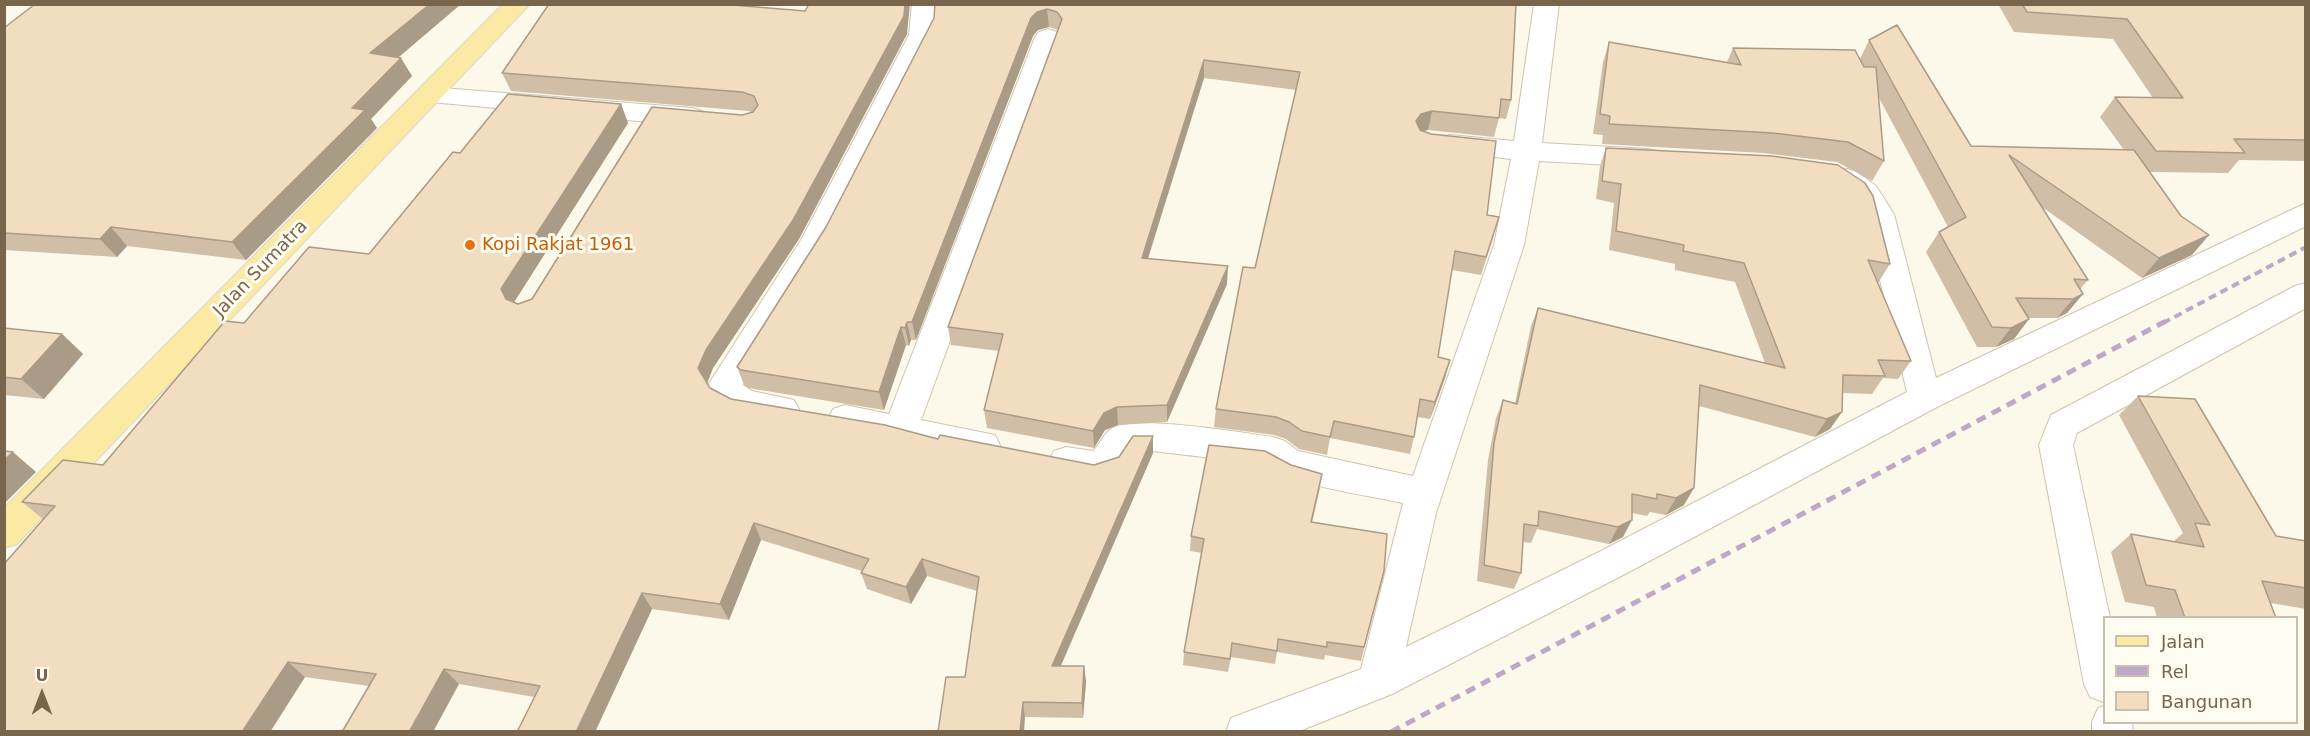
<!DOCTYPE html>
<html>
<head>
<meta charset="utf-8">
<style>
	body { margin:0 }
	#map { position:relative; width:2310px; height:736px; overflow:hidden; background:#fdf9ea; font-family:"DejaVu Sans",sans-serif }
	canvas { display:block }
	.frame { position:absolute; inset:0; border:6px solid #79644c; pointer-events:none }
	.legend { position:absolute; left:2103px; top:616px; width:195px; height:108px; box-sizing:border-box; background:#fffcf1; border:2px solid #c9bfaf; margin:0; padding:8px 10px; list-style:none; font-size:18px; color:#79644c }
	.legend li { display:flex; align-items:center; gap:12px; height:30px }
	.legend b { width:30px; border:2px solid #c9bfaf }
	.north { position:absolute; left:12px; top:664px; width:60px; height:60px; -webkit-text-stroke:4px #fffcf1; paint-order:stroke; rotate:0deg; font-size:16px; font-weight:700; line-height:24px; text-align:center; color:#79644c }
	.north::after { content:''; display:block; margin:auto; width:21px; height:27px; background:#79644c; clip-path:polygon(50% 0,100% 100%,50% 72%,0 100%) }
</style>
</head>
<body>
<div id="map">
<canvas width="2310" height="736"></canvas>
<div class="frame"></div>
<ul class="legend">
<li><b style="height:8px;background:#fbeaa3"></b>Jalan</li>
<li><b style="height:8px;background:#bfa7c8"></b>Rel</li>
<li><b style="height:16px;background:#f3ddc1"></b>Bangunan</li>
</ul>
<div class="north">U</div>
</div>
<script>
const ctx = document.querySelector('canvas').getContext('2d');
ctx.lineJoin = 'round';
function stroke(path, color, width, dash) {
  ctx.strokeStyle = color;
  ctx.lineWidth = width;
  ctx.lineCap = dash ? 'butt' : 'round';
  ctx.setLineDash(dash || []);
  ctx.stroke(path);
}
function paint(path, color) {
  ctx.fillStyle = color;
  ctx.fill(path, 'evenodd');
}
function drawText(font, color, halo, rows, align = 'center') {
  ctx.font = font + ' "DejaVu Sans",sans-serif';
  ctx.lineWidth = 6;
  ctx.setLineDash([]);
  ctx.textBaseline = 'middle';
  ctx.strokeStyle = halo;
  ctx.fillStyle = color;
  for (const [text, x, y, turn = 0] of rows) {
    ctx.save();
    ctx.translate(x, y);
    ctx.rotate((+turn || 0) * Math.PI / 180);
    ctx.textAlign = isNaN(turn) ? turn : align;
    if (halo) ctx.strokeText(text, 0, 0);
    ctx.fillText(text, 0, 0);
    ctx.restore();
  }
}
const minor = new Path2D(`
	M 912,4 L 937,4 L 935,35 L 829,244 L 743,385 L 752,391 L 794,400 L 799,409 L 794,418 C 774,425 738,419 721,405 C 715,400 712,392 708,385 L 801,240 L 909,35 Z
	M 1534,4 L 1559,4 L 1542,143 L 1647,149 L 1657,151 L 1661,158 L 1657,165 L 1647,167 L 1539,161 L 1524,245 L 1436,513 L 1406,647 L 1601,551 L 1907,392 L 1864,214 L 1856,200 L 1837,186 L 1833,179 L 1837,172 L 1847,169 L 1857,172 L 1876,186 L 1894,214 L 1936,378 L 2306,203 L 2306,226 L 1937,407 L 1627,573 L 1392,694 L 1297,732 L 1226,732 L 1231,718 L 1361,669 L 1403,503 C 1372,496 1284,484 1264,464 L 1152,451 L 1132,452 L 1118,472 L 1096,480 L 1054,471 L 1048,461 L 1054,451 L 1066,447 L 1093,451 C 1100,445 1103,434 1111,429 C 1134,414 1242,433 1273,437 L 1285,441 L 1298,451 L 1413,476 L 1494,245 L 1511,159 L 1440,150 L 1436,144 L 1440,138 L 1450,135 L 1514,141 Z
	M 1048,29 L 1057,32 L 1061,37 L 921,420 L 995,435 L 1000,445 L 995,455 L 983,459 L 833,429 L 828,419 L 833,409 L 845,405 L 889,414 L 1035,37 L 1039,32 Z
	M 430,87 L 692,108 L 702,111 L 706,117 L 702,123 L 692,126 L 420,101 L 417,95 L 420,89 Z
	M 2306,283 L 2306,308 L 2077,433 L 2073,445 L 2110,618 L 2104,618 L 2104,702 L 2090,697 L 2084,684 L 2039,445 L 2051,415 L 2295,286 Z
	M 2104,706 L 2104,722 L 2132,722 L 2133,732 L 2092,732 L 2092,722 L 2098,708 Z`);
const major = new Path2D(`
	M 503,4 L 530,4 L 17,544 L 4,548 L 4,508 Z`);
stroke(minor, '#d0c3ae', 2);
stroke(major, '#dcd7d0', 2);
paint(minor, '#fff');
paint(major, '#fbeaa3');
stroke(new Path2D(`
	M 2163,323 L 2306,247`), '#bfa7c8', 4, [8, 5]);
stroke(new Path2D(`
	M 1391,732 L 2166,321`), '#bfa7c8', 5, [10, 7]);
paint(new Path2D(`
	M 35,4 L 461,4 L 399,57 L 412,76 L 371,119 L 377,128 L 246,260 L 127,246 L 117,257 L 4,250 L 4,28 Z
	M 935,4 L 1516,4 L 1511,100 L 1506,119 L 1499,118 L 1494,137 L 1428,130 L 1424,131 L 1487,215 L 1494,235 L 1481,275 L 1452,270 L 1438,357 L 1450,360 L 1445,378 L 1430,419 L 1417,417 L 1414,437 L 1410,454 L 1330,438 L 1327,455 L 1299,449 L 1286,439 L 1274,435 L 1214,427 L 1216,409 L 1255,268 L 1296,90 L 1204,78 L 1148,259 L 1227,284 L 1167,422 L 1118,425 L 1105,430 L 1094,448 L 987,428 L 984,410 L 999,351 L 951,345 L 948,327 L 1058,30 L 1049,27 L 1038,30 L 1033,36 L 916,340 L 911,340 L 909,346 L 906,345 L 884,410 L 748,388 L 744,385 L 737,367 L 826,227 L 934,18 Z
	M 1998,4 L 2306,4 L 2306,161 L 2239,160 L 2228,173 L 2150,172 L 2192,255 L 2142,278 L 2042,207 L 2088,280 L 2080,289 L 2083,294 L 2067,313 L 2057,318 L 2028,318 L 2029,319 L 2014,339 L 1996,347 L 1977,347 L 1926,252 L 1939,232 L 1948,227 L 1878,96 L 1884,161 L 1872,181 L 1837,162 L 1763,153 L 1602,144 L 1603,135 L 1593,134 L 1603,62 L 1609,42 L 1727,62 L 1733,48 L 1860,59 L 1869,40 L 1971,146 L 2124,150 L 2100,117 L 2115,97 L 2153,98 L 2113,39 L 2014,32 Z
	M 907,34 L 799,239 L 713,368 L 707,383 L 710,388 L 731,399 L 938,439 L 1094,465 L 1153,453 L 1061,666 L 1084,666 L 1086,682 L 1083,718 L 1025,717 L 965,677 L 977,591 L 927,576 L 911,604 L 867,589 L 861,573 L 862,571 L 761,540 L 729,620 L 652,609 L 595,732 L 517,732 L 534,697 L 459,684 L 369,686 L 305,677 L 270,732 L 4,732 L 43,519 L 22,502 L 103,465 L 244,323 L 369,254 L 460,153 L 621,104 L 628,123 L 514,302 L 518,304 L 532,299 L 742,115 L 752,112 L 748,111 L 511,91 L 502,73 Z
	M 1606,148 L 1890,264 L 1878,283 L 1911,361 L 1898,379 L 1883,378 L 1872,394 L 1843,393 L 1830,429 L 1815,437 L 1699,406 L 1684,505 L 1666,515 L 1650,512 L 1647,516 L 1632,513 L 1623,537 L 1609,544 L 1537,529 L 1531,543 L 1523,542 L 1521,573 L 1514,589 L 1477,581 L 1488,460 L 1496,418 L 1503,400 L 1515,403 L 1531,326 L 1538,308 L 1765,363 L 1735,282 L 1675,270 L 1675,264 L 1609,250 L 1614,203 L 1596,199 L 1600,166 Z
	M 4,328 L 62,334 L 83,354 L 44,399 L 4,395 Z
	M 2138,396 L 2276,536 L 2306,541 L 2306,609 L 2271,603 L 2276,618 L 2157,618 L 2154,607 L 2125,602 L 2111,552 L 2131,534 L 2174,542 L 2174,541 L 2183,533 L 2119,415 Z
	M 1320,488 L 1312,523 L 1384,571 L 1361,661 L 1325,655 L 1324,660 L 1277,652 L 1275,664 L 1231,657 L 1228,672 L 1183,665 L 1184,652 L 1202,553 L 1190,551 L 1191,536 Z`), '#d1bea6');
paint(new Path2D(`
	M 430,4 L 461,4 L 381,72 L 370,53 Z
	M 905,4 L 910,4 L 907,34 L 799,239 L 713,368 L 706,386 L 698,368 L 706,350 Z
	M 1047,9 L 1049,27 L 1038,30 L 1033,36 L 916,340 L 912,322 L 1031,18 L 1037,12 Z
	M 401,58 L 412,76 L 371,119 L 377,128 L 246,260 L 232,242 L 352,108 Z
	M 1204,60 L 1204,78 L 1142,277 L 1142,258 Z
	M 621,104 L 628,123 L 511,307 L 506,299 L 501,289 Z
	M 1432,111 L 1428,130 L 1417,133 L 1416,121 L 1421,114 Z
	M 111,227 L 127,246 L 117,257 L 100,239 Z
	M 2209,235 L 2192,255 L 2142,278 L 2159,258 Z
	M 1228,266 L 1227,284 L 1167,422 L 1167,405 Z
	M 2083,294 L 2067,313 L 2057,318 L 2073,299 Z
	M 2029,319 L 2014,339 L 1996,347 L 2011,328 Z
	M 907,322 L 911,340 L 909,346 L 905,328 Z
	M 901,327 L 906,345 L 884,410 L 879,392 Z
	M 62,334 L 83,354 L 44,399 L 21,379 Z
	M 1450,360 L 1445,378 L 1430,419 L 1435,402 Z
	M 1117,407 L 1118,425 L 1105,430 L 1094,448 L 1093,431 L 1104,413 Z
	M 1842,412 L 1830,429 L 1815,437 L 1827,419 Z
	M 1153,436 L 1153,453 L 1054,681 L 1052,666 Z
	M 13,452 L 36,472 L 4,504 L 4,460 Z
	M 1694,488 L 1684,505 L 1666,515 L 1676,498 Z
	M 1632,520 L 1623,537 L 1609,544 L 1618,527 Z
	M 754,523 L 761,540 L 729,620 L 720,604 Z
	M 922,559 L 927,576 L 911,604 L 906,587 Z
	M 642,593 L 652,609 L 595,732 L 576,732 Z
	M 288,662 L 305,677 L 270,732 L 242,732 Z
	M 1084,666 L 1086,682 L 1083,718 L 1082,703 Z
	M 444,669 L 459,684 L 433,732 L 409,732 Z
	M 1023,702 L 1025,717 L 1024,732 L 1020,732 Z`), '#aa9b87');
const building = new Path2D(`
	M 35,4 L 430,4 L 370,53 L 401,58 L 352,108 L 365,110 L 232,242 L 111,227 L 100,239 L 4,233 L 4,28 Z
	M 549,4 L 721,4 L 805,11 L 809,4 L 905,4 L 904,16 L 793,220 L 706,350 L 698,368 L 710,388 L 731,399 L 885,425 L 938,439 L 940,435 L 1094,465 L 1119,457 L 1133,436 L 1153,436 L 1052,666 L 1084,666 L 1082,703 L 1023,702 L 1020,732 L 938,732 L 946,677 L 965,677 L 979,577 L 922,559 L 906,587 L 861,573 L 869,559 L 754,523 L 720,604 L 642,593 L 576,732 L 517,732 L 540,686 L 444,669 L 409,732 L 342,732 L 376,674 L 288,662 L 242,732 L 4,732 L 4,564 L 55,506 L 22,502 L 63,460 L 103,465 L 225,321 L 244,323 L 309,247 L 369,254 L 453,152 L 460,153 L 508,94 L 621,104 L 501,289 L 506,299 L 518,304 L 532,299 L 652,107 L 742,115 L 753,112 L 758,105 L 754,96 L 742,92 L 502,73 Z
	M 935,4 L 1516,4 L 1511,100 L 1501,99 L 1499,118 L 1432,111 L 1421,114 L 1416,121 L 1420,130 L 1431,134 L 1496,141 L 1487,215 L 1499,217 L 1486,257 L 1455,251 L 1438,357 L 1450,360 L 1435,402 L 1420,399 L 1414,437 L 1334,421 L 1330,437 L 1302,431 L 1289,422 L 1276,417 L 1216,409 L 1243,267 L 1255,268 L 1300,72 L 1204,60 L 1142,258 L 1228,266 L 1167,405 L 1117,407 L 1104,413 L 1093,431 L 984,410 L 1003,334 L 948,327 L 1062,19 L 1057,12 L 1047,9 L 1037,12 L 1031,18 L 912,322 L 907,322 L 905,328 L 901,327 L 879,392 L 741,370 L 737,367 L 826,227 L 934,18 Z
	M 2022,4 L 2306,4 L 2306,140 L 2234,139 L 2245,153 L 2156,151 L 2115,97 L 2183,98 L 2127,19 L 2027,12 Z
	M 1897,25 L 1971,146 L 2134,150 L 2181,216 L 2209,235 L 2159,258 L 2009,155 L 2088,280 L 2074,279 L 2083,294 L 2073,299 L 2016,298 L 2029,319 L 2011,328 L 1992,327 L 1939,232 L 1966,217 L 1869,40 Z
	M 1609,42 L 1741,65 L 1733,48 L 1855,50 L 1864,67 L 1876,67 L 1884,161 L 1848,142 L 1773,133 L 1609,124 L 1610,116 L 1600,114 Z
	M 1606,148 L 1772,156 L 1838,165 L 1865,183 L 1873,196 L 1890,264 L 1868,260 L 1911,361 L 1878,360 L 1885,376 L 1843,375 L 1842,412 L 1827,419 L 1700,385 L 1694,488 L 1676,498 L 1657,494 L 1657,499 L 1632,494 L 1632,520 L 1618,527 L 1539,511 L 1538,526 L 1524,524 L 1521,573 L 1484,565 L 1494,443 L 1503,400 L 1517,404 L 1538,308 L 1785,368 L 1744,263 L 1683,251 L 1684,245 L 1616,231 L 1621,184 L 1602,181 Z
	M 4,328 L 62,334 L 21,379 L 4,377 Z
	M 2138,396 L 2195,399 L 2276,536 L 2306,541 L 2306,588 L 2262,581 L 2276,618 L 2185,618 L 2175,590 L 2146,585 L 2131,534 L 2204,547 L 2195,523 L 2210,525 Z
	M 1209,445 L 1265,451 L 1291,465 L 1322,474 L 1311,522 L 1387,534 L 1384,571 L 1364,647 L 1327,642 L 1327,647 L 1278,639 L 1277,651 L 1232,643 L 1230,659 L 1184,652 L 1204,539 L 1191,536 Z
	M 4,451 L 13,452 L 4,460 Z`);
paint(building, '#f3ddc1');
stroke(building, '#aa9b87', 1.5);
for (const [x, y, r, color] of [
	[470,245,6,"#e8710a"]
]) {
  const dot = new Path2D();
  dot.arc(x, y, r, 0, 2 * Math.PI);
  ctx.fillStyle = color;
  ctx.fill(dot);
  stroke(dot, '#fffcf1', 2);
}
drawText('18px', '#c56008', '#fffcf1', [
	["Kopi Rakjat 1961",482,245]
], 'left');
drawText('18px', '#79644c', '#fffcf1', [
	["Jalan Sumatra",261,269,-46]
]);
</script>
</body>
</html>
